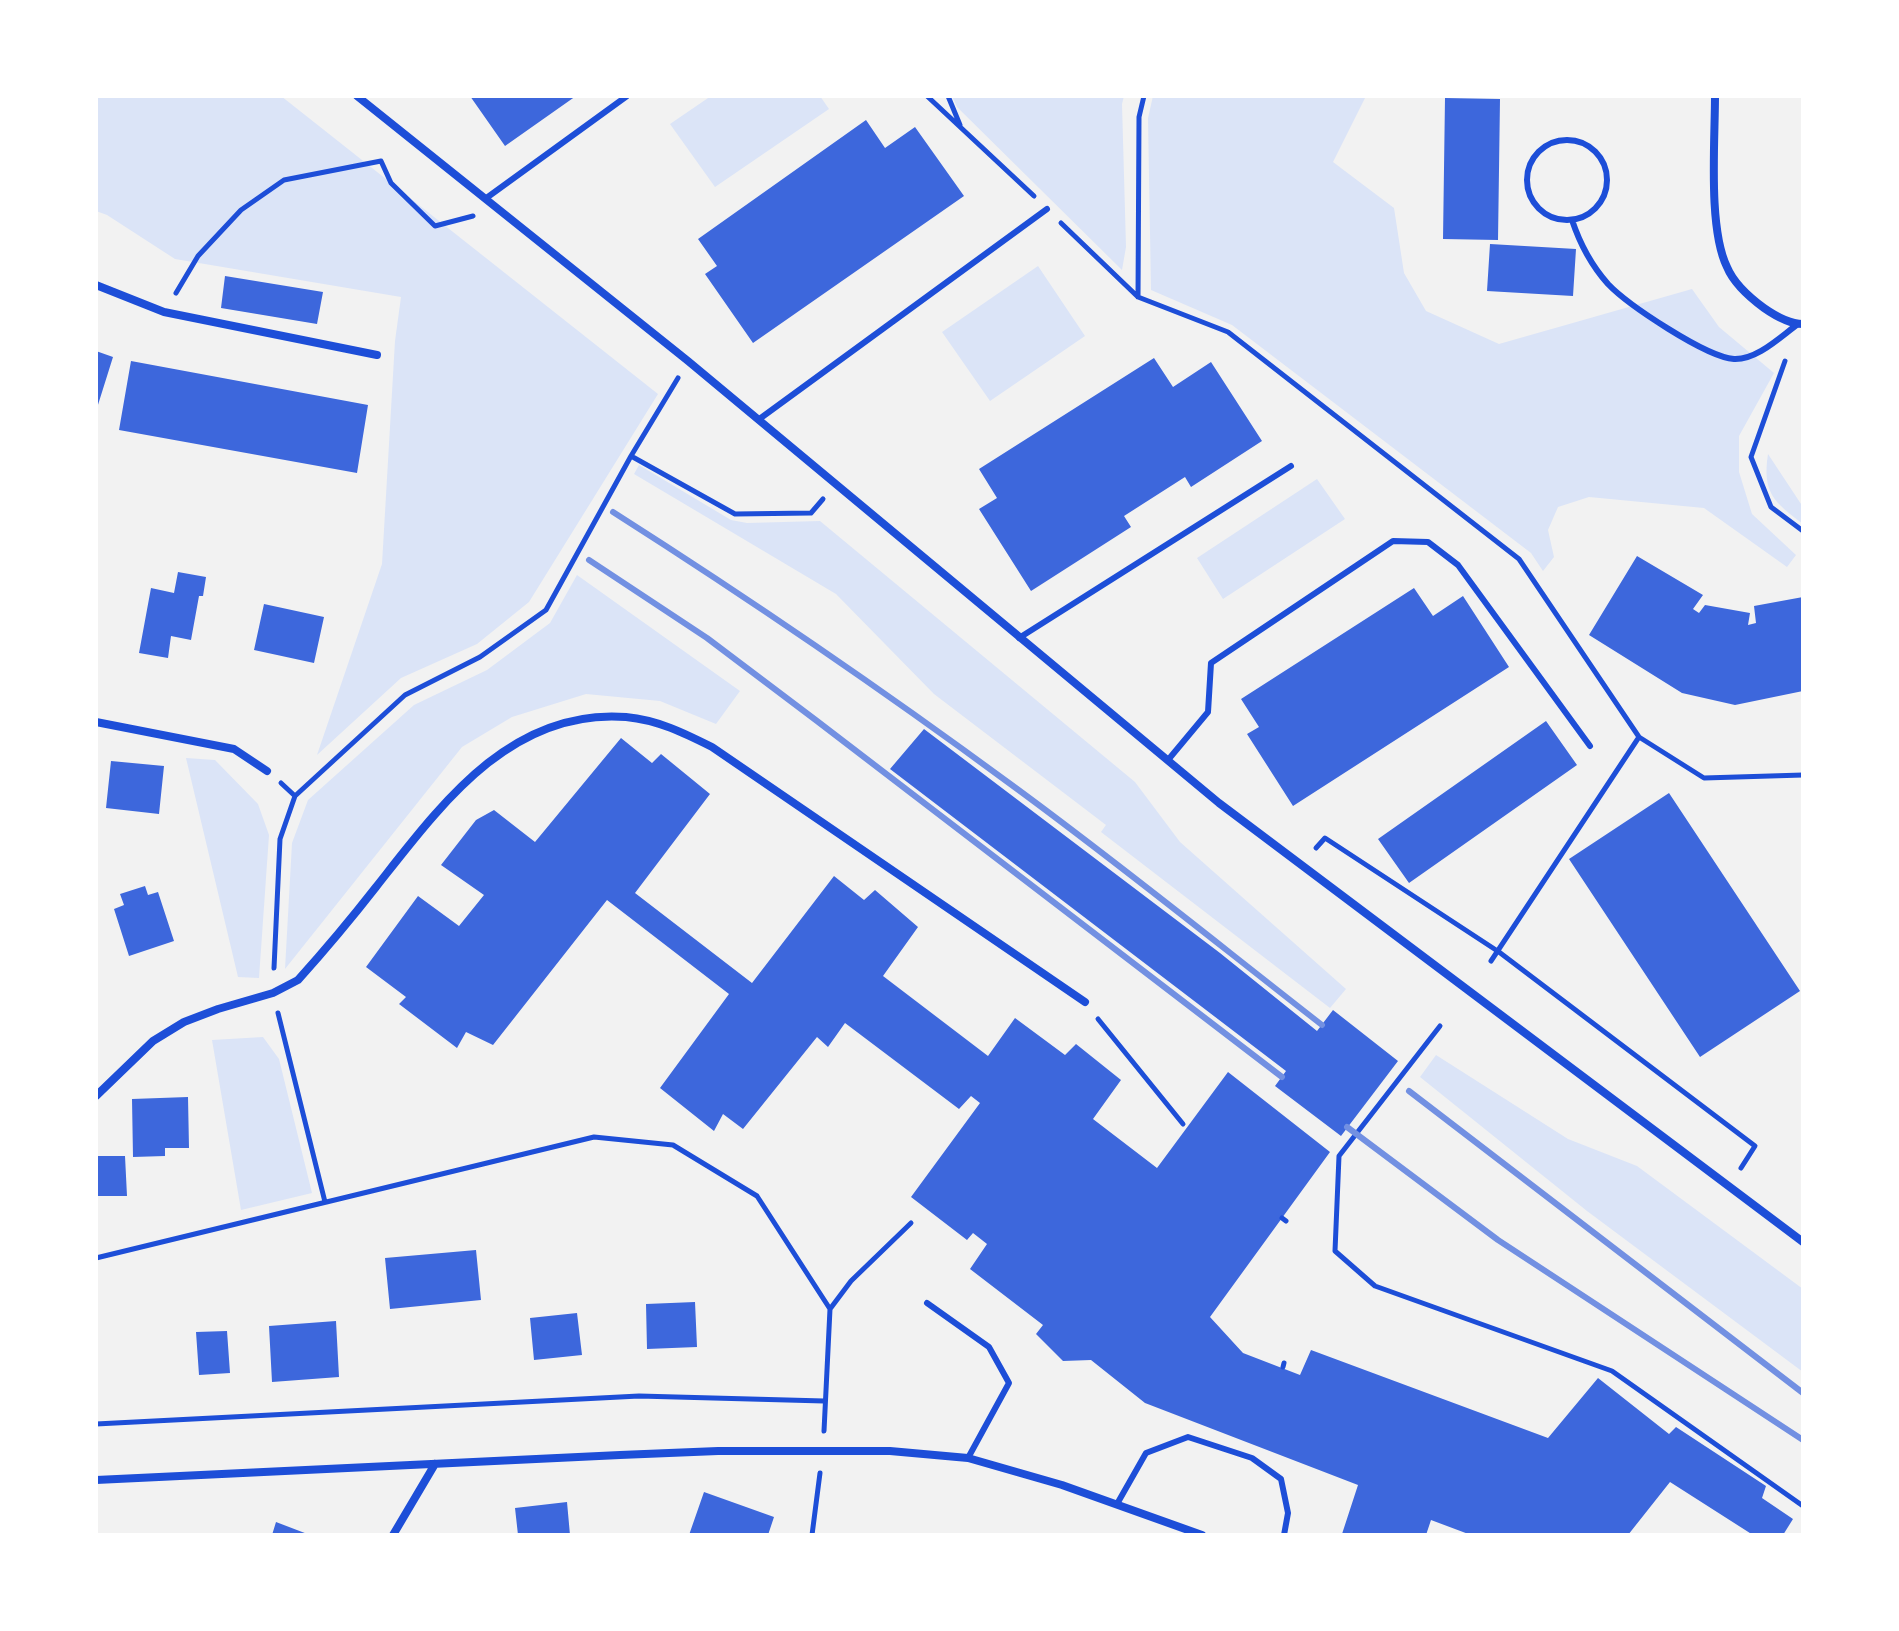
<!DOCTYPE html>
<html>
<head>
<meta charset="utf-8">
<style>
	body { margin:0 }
	#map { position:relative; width:1899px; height:1631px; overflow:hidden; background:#f2f2f2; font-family:"Exo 2",sans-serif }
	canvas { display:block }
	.frame { position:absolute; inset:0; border:98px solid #fff; pointer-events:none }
</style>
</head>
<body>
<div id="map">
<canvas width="1899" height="1631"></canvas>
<div class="frame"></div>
</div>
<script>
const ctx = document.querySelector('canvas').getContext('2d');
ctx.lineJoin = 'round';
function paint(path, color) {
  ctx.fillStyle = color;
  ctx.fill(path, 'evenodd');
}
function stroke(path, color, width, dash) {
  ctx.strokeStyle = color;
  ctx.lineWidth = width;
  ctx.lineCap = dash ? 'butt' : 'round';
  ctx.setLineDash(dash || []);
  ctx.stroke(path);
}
paint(new Path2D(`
	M 96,96 L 281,96 L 658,394 L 529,602 L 477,644 L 401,678 L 317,755 L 382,564 L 395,341 L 401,297 L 175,259 L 107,215 L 96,211 Z
	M 711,96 L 820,96 L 829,109 L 715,187 L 670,124 Z
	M 952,96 L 1124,96 L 1122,104 L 1126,247 L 1122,270 L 957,107 Z
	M 1153,96 L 1366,96 L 1333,162 L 1394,208 L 1404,273 L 1426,311 L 1499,344 L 1692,289 L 1719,327 L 1774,373 L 1739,436 L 1739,472 L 1752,514 L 1796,555 L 1787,567 L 1704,508 L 1589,497 L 1558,507 L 1548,530 L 1554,557 L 1543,571 L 1531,553 L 1232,325 L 1151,290 L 1148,118 Z
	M 1038,266 L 1085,336 L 990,401 L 942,332 Z
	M 1768,454 L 1803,507 L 1803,524 C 1774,502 1762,493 1768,454 Z
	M 639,465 L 731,520 L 747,523 L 820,521 L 1135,782 L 1180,842 L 1346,989 L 1330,1008 L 1101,832 L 1106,825 L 934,694 L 836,594 L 634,474 Z
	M 1317,479 L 1345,519 L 1223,599 L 1197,558 Z
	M 577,575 L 740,691 L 716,724 L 660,701 L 586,694 L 512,717 L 462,747 L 285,969 L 292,843 L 308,800 L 414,705 L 487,670 L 550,623 Z
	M 186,758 L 215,760 L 258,804 L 269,835 L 259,978 L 238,977 Z
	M 263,1037 L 279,1059 L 312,1193 L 241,1210 L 212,1040 Z
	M 1436,1055 L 1568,1139 L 1637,1166 L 1803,1289 L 1803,1372 L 1587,1211 L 1420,1077 Z`), '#dbe4f7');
paint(new Path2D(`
	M 470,96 L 576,96 L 505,146 Z
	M 1445,98 L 1500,99 L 1498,240 L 1443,239 Z
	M 866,120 L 885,148 L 915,127 L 964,196 L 753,343 L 705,274 L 717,266 L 698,239 Z
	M 1490,244 L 1576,249 L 1573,296 L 1487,291 Z
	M 225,276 L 323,292 L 317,324 L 221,308 Z
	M 96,351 L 113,357 L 97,408 L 96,408 Z
	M 1154,358 L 1173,387 L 1211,362 L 1262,441 L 1191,487 L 1185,477 L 1124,516 L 1131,527 L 1031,591 L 979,509 L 997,498 L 979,469 Z
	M 131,361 L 368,405 L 357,473 L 119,430 Z
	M 1637,556 L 1703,595 L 1693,609 L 1699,613 L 1705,605 L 1750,613 L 1748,625 L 1756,623 L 1754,606 L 1803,597 L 1803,691 L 1735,705 L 1682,693 L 1589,635 Z
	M 178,572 L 206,577 L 203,596 L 199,596 L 191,640 L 171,636 L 168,658 L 139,653 L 151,588 L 174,593 Z
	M 1414,588 L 1433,616 L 1463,596 L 1509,667 L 1293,806 L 1247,734 L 1259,727 L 1241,699 Z
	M 264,604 L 324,617 L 314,663 L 254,650 Z
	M 1546,721 L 1577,765 L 1409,883 L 1378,839 Z
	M 924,729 L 1220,953 L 1317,1031 L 1333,1010 L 1398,1061 L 1341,1136 L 1275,1086 L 1286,1071 L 890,769 Z
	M 621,738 L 652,763 L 661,754 L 710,794 L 635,893 L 752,983 L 834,876 L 864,900 L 875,890 L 918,927 L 883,976 L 988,1056 L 1015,1018 L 1065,1055 L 1076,1044 L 1121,1080 L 1093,1119 L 1157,1168 L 1228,1072 L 1330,1152 L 1210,1317 L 1243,1353 L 1300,1375 L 1311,1350 L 1548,1438 L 1598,1378 L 1669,1434 L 1676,1427 L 1766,1486 L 1762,1498 L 1793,1519 L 1783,1535 L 1753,1535 L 1670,1482 L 1628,1535 L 1471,1535 L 1431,1520 L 1426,1535 L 1342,1534 L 1358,1485 L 1145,1403 L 1091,1360 L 1063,1361 L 1036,1334 L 1043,1325 L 970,1269 L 987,1244 L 973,1233 L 967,1240 L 911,1197 L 980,1103 L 971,1096 L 959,1109 L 845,1023 L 828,1047 L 817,1037 L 743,1129 L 723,1114 L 714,1131 L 660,1088 L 729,994 L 607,900 L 493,1045 L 466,1032 L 457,1048 L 399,1004 L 406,997 L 366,967 L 418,896 L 459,926 L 484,895 L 441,865 L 476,820 L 494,810 L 535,842 Z
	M 111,761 L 164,766 L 159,814 L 106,808 Z
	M 1669,793 L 1800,991 L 1700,1057 L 1569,859 Z
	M 145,886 L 148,895 L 158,892 L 174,941 L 129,956 L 114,909 L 124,905 L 120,894 Z
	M 188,1097 L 189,1148 L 165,1148 L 165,1156 L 133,1157 L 132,1099 Z
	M 96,1156 L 125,1156 L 127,1196 L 96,1196 Z
	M 476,1250 L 481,1300 L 390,1309 L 385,1258 Z
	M 695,1302 L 697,1347 L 647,1349 L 646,1304 Z
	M 577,1313 L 582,1355 L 534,1360 L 530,1318 Z
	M 336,1321 L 339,1377 L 272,1382 L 269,1326 Z
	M 227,1331 L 230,1373 L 199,1375 L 196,1332 Z
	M 704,1492 L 774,1517 L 768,1535 L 689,1535 Z
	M 567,1502 L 570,1535 L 518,1535 L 515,1508 Z
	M 276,1522 L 310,1535 L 272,1535 Z`), '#3d67dc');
stroke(new Path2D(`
	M 927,96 L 1034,196
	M 948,96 L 960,125
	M 1061,223 L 1138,297 L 1228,332 L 1519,559 L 1639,737 L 1704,778 L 1803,775
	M 176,293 L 198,256 L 241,210 L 284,180 L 381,161 L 391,183 L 435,226 L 473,216
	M 1138,297 L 1139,117 L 1144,96
	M 1785,361 L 1751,457 L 1771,507 L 1803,531
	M 631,456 L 678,378
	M 281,783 L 295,796
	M 1316,848 L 1325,838 L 1499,952 L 1755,1146 L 1741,1168
	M 1491,961 L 1639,737
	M 274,968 L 280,839 L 295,796 L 405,695 L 480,657 L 546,610 L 631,456 L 735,514 L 811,513 L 823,499
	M 278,1013 L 325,1202
	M 1098,1019 L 1183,1124
	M 1440,1026 L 1339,1156 L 1335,1251 L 1375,1286 L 1612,1371 L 1803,1506
	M 1282,1218 L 1286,1221
	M 96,1258 L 594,1137 L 673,1145 L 757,1196 L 830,1309 L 824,1431
	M 830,1309 L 851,1281 L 911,1223
	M 1283,1367 L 1284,1363
	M 96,1424 L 639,1396 L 824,1401
	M 812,1535 L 820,1473`), '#1d4ed8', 5);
stroke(new Path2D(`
	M1527 180a40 40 0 1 1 80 0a40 40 0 1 1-80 0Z
	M 485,199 L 627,96
	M 1572,220 C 1580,244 1591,265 1608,284 C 1628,305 1706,357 1734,359 C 1757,360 1780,337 1798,324
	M 758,420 L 1047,209
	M 1019,638 L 1291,466
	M 1168,760 L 1208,712 L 1211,663 L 1393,541 L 1428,542 L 1458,565 L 1590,746
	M 927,1303 L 989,1347 L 1009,1383 L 968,1458
	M 1117,1504 L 1146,1453 L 1188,1437 L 1252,1458 L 1281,1479 L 1288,1513 L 1284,1535`), '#1d4ed8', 6);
stroke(new Path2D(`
	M 357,96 L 688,361 L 1219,803 L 1803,1242
	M 1715,96 C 1715,142 1708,228 1727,267 C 1734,284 1749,297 1764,308 C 1774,315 1790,324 1803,324
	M 96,285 L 164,312 L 377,355
	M 96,722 L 234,749 L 267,771
	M 96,1096 L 153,1041 L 184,1022 L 218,1009 L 273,993 L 298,980 C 325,950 351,919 376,887 C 440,806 510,708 626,717 C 658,720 684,733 712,747 L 1085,1002
	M 96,1480 L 620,1455 L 718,1451 L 890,1451 L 968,1458 L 1062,1485 L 1202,1535
	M 393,1535 L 435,1464`), '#1d4ed8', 8);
stroke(new Path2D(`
	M 613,512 C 748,598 880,688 1009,783 C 1116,861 1218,944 1322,1025
	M 589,560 L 707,638 L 817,721 L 1282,1077
	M 1409,1091 L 1803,1393
	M 1347,1127 L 1498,1240 L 1803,1440`), '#7290e2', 6);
</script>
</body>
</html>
